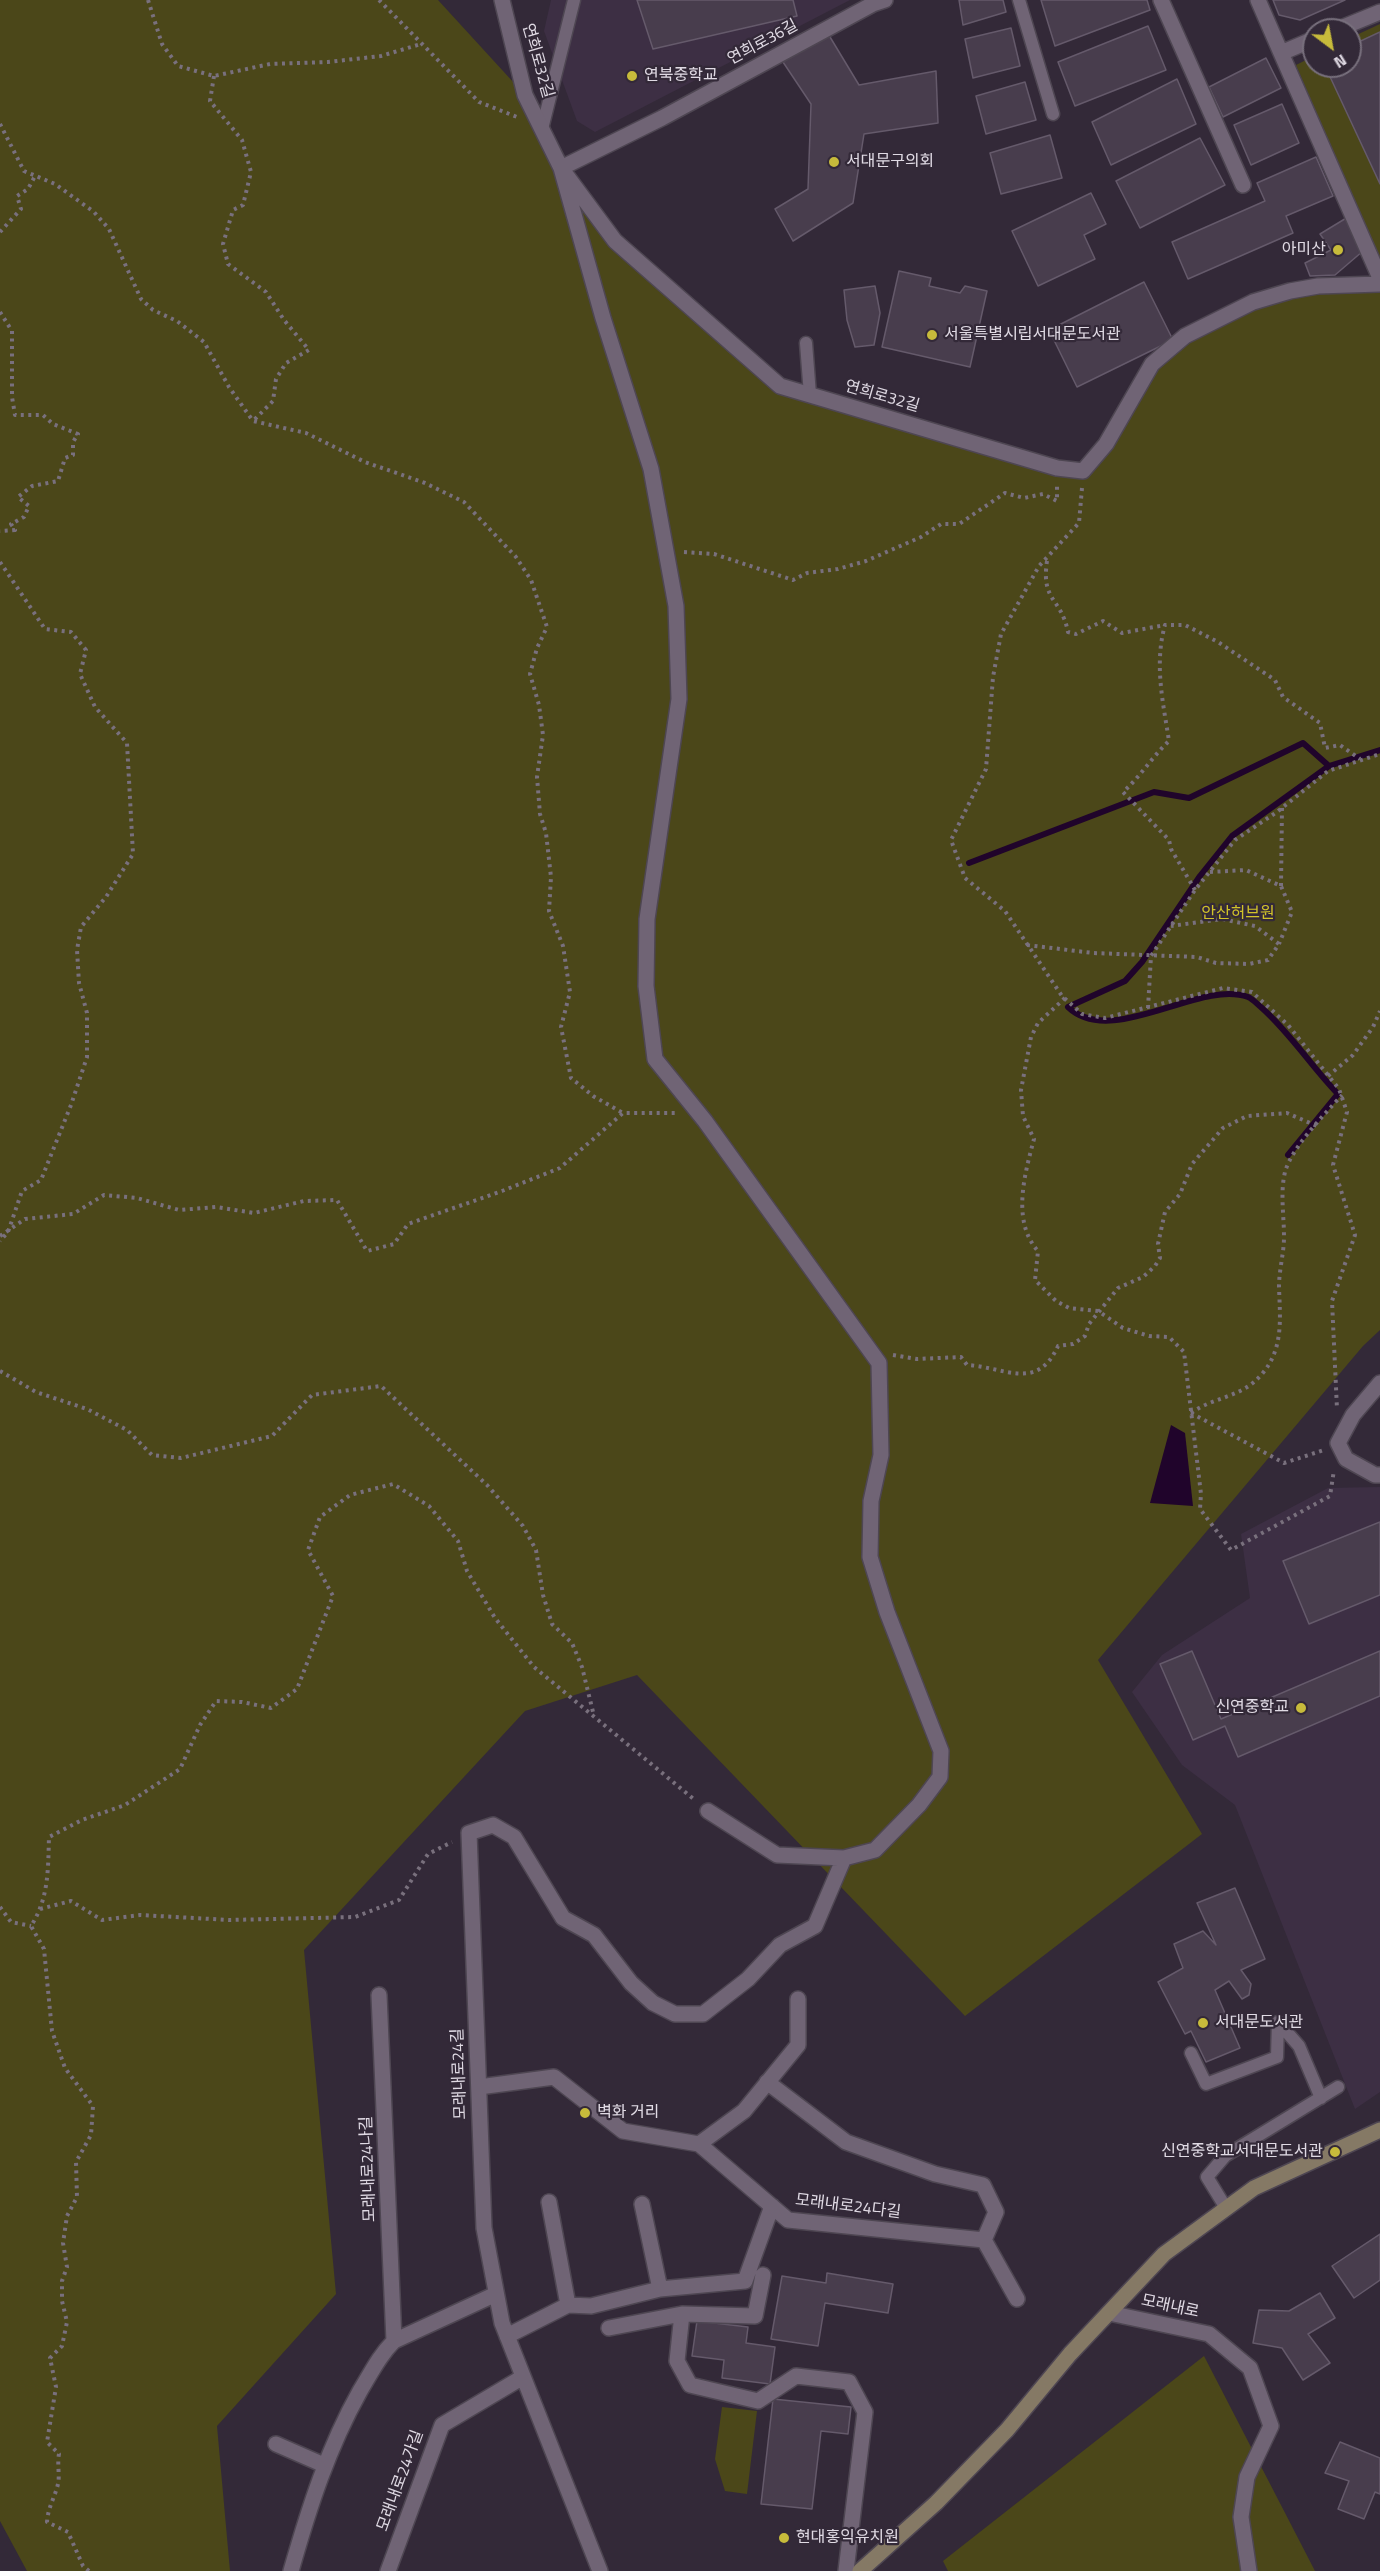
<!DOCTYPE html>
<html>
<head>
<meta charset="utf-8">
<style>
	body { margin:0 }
	#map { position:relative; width:1380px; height:2571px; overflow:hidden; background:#332938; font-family:"Titillium Web",sans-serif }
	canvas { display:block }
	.north { position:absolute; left:1302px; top:18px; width:60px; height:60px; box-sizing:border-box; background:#332938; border:2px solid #78707d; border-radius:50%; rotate:148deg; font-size:16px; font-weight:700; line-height:24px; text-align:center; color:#e0dae4 }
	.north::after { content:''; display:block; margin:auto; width:21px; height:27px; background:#c7bb3b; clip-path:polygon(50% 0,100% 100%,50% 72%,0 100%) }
</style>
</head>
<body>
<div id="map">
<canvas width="1380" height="2571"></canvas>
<div class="north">N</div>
</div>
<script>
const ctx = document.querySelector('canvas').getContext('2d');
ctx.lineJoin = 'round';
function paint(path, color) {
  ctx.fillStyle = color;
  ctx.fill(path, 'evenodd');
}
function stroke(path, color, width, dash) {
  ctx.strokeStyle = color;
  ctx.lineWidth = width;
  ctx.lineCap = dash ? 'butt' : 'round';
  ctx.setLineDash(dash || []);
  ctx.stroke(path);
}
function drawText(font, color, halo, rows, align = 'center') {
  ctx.font = font + ' "Titillium Web","Noto Sans KR",sans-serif';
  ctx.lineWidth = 4.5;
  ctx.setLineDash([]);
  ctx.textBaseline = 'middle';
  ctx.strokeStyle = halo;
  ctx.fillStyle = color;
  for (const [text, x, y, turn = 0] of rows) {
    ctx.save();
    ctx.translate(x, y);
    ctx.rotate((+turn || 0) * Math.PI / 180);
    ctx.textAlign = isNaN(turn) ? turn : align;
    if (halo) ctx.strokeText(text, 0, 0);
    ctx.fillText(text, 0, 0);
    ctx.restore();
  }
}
paint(new Path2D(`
	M 551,0 L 850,0 L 595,132 L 577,121 L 544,31 Z
	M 1380,1487 L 1380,2092 L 1355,2109 L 1235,1805 L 1182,1765 L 1132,1692 L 1162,1655 L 1250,1598 L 1241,1534 L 1328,1488 Z`), '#3d2f44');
paint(new Path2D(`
	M 0,0 L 438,0 L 525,95 L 615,241 L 780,386 L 1083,471 L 1152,364 L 1253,302 L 1380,284 L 1380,1330 L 1363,1346 L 1098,1660 L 1202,1834 L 965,2016 L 637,1675 L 525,1711 L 304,1950 L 336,2294 L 217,2426 L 230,2571 L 27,2571 L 0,2521 Z
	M 1380,24 L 1380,264 L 1296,65 L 1314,56 L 1314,66 L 1350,66 L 1350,38 Z
	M 1204,2356 L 1315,2571 L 948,2571 L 943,2561 Z
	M 722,2407 L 757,2411 L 747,2494 L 725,2491 L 715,2459 Z`), '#4b4719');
paint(new Path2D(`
	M 1171,1425 L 1185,1433 L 1193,1506 L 1150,1503 Z`), '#20042b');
stroke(new Path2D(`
	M 969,863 L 1154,792 L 1189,798 L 1303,743 L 1329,766
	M 1288,1155 L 1338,1094 C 1311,1066 1291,1034 1262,1008 C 1258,1005 1253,999 1248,997 C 1199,979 1112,1049 1068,1007 L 1125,981 L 1142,962 L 1200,876 L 1232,836 L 1329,766 L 1380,750`), '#20042b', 6);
const building = new Path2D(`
	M 637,0 L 793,0 L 797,16 L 653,49 Z
	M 959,0 L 1003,0 L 1006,12 L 963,25 Z
	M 1041,0 L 1147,0 L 1150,10 L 1055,46 Z
	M 1273,0 L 1345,0 L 1300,20 L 1279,15 Z
	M 1148,26 L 1166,70 L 1075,106 L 1058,62 Z
	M 1011,28 L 1020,66 L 973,78 L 965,39 Z
	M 827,32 L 859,85 L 936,71 L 938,123 L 864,134 L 853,203 L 793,241 L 775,209 L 808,189 L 811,104 L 783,62 Z
	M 1380,32 L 1380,184 L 1325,66 L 1350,66 L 1350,46 Z
	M 1266,58 L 1281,88 L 1223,117 L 1209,87 Z
	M 1177,79 L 1196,124 L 1111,165 L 1092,122 Z
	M 1025,82 L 1036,120 L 986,134 L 976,96 Z
	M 1282,104 L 1299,143 L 1251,165 L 1234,125 Z
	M 1050,135 L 1062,178 L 1001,194 L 990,153 Z
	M 1200,138 L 1225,185 L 1140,228 L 1116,181 Z
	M 1316,157 L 1333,196 L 1286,216 L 1293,233 L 1188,279 L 1172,242 L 1265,201 L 1257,183 Z
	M 1091,193 L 1106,224 L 1084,235 L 1095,259 L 1038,286 L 1012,231 Z
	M 1348,217 L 1363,251 L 1335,275 L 1310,276 L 1305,263 L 1331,250 L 1320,234 Z
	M 899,271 L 931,278 L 929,286 L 960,293 L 965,286 L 987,291 L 970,367 L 882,347 Z
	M 1144,282 L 1173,340 L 1077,387 L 1049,330 Z
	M 875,286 L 880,313 L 874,345 L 855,347 L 847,320 L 844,290 Z
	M 1380,1522 L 1380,1595 L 1309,1624 L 1283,1561 Z
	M 1192,1651 L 1221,1719 L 1380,1651 L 1380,1696 L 1238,1757 L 1225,1726 L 1193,1740 L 1160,1664 Z
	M 1235,1888 L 1265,1959 L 1241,1970 L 1251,1984 L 1249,1995 L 1242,1999 L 1229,1981 L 1215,1990 L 1240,2048 L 1206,2062 L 1191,2031 L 1185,2034 L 1158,1982 L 1183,1968 L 1174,1944 L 1203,1931 L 1216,1945 L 1197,1903 Z
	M 1380,2234 L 1380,2280 L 1354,2298 L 1332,2266 Z
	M 827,2273 L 893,2284 L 888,2313 L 825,2303 L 818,2346 L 771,2339 L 782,2276 L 826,2283 Z
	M 1320,2293 L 1335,2318 L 1308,2334 L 1330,2363 L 1303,2380 L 1282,2348 L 1253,2343 L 1259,2310 L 1289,2311 Z
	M 697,2321 L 748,2327 L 746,2343 L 775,2347 L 770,2384 L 722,2378 L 724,2360 L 692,2356 Z
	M 773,2399 L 851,2407 L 848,2434 L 821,2431 L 812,2509 L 761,2504 Z
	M 1340,2442 L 1380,2458 L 1380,2494 L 1375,2492 L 1364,2519 L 1338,2509 L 1349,2481 L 1325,2473 Z`);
paint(building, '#483d4d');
stroke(building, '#655a6b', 1.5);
const lane = new Path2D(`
	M 1019,0 L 1053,114
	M 542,129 L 574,0
	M 806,343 L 810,395
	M 1278,2022 L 1299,2046 L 1321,2098
	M 1191,2053 L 1206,2084 L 1277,2057 L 1278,2022
	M 1226,2208 L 1207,2177 L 1225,2156 L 1338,2087`);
const street = new Path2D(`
	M 502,0 L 525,95 L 561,168 L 615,241 L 780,386 L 1057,468 L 1083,471 L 1106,444 L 1152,364 L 1185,336 L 1253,302 L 1290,291 L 1318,286 L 1380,284
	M 1161,0 L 1243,185
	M 1258,0 L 1281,53 L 1314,39
	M 1336,30 L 1380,12
	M 1281,53 L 1380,278
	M 561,168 L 603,318 L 651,469 L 676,606 L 679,699 L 647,919 L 646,986 L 655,1059 L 705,1121 L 879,1363 L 881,1455 L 871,1501 L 870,1557 L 887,1612 L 941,1751 L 940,1777 L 919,1805 L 875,1850 L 844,1858 L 777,1855 L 708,1811
	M 561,168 L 662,118 L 873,4 L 885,0
	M 1380,1383 L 1353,1415 L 1338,1443 L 1346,1459 L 1375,1475 L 1380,1475
	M 379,1995 L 394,2341
	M 767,2082 L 846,2142 L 935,2174 L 983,2185 L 996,2212 L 984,2240
	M 479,2087 L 554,2077 L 623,2131 L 699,2144 L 744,2111 L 798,2045 L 798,1999
	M 699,2144 L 788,2220 L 984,2240 L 1017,2299
	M 549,2202 L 568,2305
	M 642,2204 L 660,2289
	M 763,2275 L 755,2316 L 682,2314 L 677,2361 L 690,2385 L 758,2401 L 796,2376 L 849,2382 L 865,2412 L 846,2571
	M 1109,2313 L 1209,2334 L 1250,2368 L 1271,2426 L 1247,2477 L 1241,2517 L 1249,2571
	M 609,2328 L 682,2314
	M 507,2336 L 568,2305 L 591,2306 L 660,2289 L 745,2281 L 772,2206
	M 276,2444 L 324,2465
	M 291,2571 C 309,2508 328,2448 360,2391 C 371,2373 379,2356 394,2341 L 496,2294
	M 388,2571 L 442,2425 L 523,2377
	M 600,2571 L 502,2323 L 484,2228 L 469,1833 L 493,1825 L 514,1837 L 563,1918 L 594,1935 L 631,1983 L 653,2003 L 675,2014 L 703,2014 L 748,1979 L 780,1945 L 815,1926 L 844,1858`);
const secondary = new Path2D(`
	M 860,2571 L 936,2503 L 1007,2430 L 1070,2354 L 1164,2254 L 1254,2188 L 1380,2130`);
stroke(lane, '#4e4652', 15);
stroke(street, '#4e4652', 18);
stroke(secondary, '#4e4652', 18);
stroke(new Path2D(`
	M 148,0 L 162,44 L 178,66 L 214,76 L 270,64 L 328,62 L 381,56 L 421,44
	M 379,0 L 479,102 L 517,117
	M 214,76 L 210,101 L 242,140 L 251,172 L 243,205 L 233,210 L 223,244 L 228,264 L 266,292 L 284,320 L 309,350 L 286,363 L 276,379 L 273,401 L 254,420
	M 0,124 L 24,171 L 55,184 L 94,212 L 109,229 L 141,299 L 153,310 L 177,321 L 204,342 L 229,387 L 253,421 L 306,433 L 365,462 L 425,483 L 464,502 L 516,557 L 531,580 L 547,627 L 537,648 L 530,674 L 539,705 L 543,735 L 537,777 L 540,814 L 546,833 L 551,877 L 549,911 L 563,946 L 570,992 L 561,1027 L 571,1078 L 593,1096 L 623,1113
	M 0,232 L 21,209 L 17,196 L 28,189 L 35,176
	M 0,312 L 12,331 L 12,397 L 15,415 L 43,415 L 53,424 L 78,434 L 73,442 L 73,455 L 65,458 L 58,481 L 32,486 L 18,497 L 29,506 L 24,517 L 11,524 L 15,530 L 0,531
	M 1082,488 L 1079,523 L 1039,566 L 1001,634 L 993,677 L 986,769 L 951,840 L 965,878 L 1005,911 L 1062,996 L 1082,1014 L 1105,1018 L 1223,988 L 1252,992 L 1288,1025 L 1339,1089 L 1347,1112 L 1333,1165 L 1355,1235 L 1332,1301 L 1337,1409
	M 684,552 L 714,554 L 793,580 L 807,573 L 838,569 L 866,561 L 921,537 L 941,524 L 959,524 L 1005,493 L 1024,498 L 1043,494 L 1057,501 L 1057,484
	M 1047,561 C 1041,602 1061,597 1068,632 L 1076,634 L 1103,621 L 1122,633 L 1165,625
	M 0,562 L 45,629 L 71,632 L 86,650 L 80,674 L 95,707 L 127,743 L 133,854 L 106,897 L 81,927 L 77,950 L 79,983 L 87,1013 L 87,1057 L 71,1105 L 41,1180 L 22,1191 L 8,1232 L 0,1241
	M 1210,872 L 1246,870 L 1281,886 L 1292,912 L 1279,944
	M 1281,886 L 1282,807
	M 1195,890 L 1171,849 L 1169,840 L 1123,792 C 1140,777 1152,757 1169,741 C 1163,702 1154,664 1165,625 L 1185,625 L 1218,642 L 1275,680 L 1283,697 L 1320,723 L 1325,748 L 1340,745 L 1360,759
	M 1027,945 L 1093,953 L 1197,957 L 1216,963 L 1249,964 L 1268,960 L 1279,944 L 1255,926 L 1222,919 L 1171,926
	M 1065,998 L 1038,1023 L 1031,1037 L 1021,1090 L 1023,1116 L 1034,1139 C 1025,1173 1011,1221 1038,1251 L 1035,1280 L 1056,1301 L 1069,1308 L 1098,1311 L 1123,1328 L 1149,1336 L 1169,1337 L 1184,1352 L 1201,1494 L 1200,1509 L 1231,1550 L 1330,1496 L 1334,1470
	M 1148,1008 L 1151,956 L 1195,890 L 1235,840 L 1277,812 L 1328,771 L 1380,754
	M 1328,1076 L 1353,1055 L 1373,1027 L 1380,1011
	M 0,1236 L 25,1219 L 73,1214 L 104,1195 L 137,1198 L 179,1210 L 216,1207 L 254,1213 L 304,1201 L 337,1200 L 367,1251 L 394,1244 L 408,1224 L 502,1191 L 560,1168 L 623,1113 L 675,1113
	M 893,1355 L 917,1359 L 961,1357 L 967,1365 C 1005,1367 1037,1392 1058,1346 L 1073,1344 L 1085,1336 L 1089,1324 L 1118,1288 L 1143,1277 L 1155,1266 L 1160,1258 L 1158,1244 L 1165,1212 L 1180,1194 L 1192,1164 L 1223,1128 L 1247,1116 L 1287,1113 L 1317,1126
	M 0,1371 L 36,1392 L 87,1409 L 127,1430 L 152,1455 L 181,1458 L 272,1436 L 312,1395 L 381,1386 L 487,1485 L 523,1526 L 536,1550 L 543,1595 L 552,1624 L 572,1643 L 582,1667 L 594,1716
	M 1191,1413 C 1215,1396 1242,1398 1262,1374 C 1284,1348 1280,1318 1279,1287 C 1279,1270 1284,1253 1284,1237 C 1284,1215 1280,1193 1285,1172 C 1292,1147 1324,1115 1342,1095
	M 1191,1413 L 1284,1463 L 1324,1450
	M 0,1907 L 11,1922 L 31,1926
	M 40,1909 L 71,1901 L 102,1920 L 140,1915 L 230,1920 L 355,1917 L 399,1900 L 428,1854 L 452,1842
	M 89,2571 L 83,2566 L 68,2532 L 47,2522 C 48,2507 55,2497 58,2484 C 60,2477 57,2463 59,2454 L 47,2442 L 56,2387 L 50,2358 L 62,2346 L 67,2322 L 62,2301 L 62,2281 L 67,2267 L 63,2243 L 67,2216 L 77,2197 L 76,2162 L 91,2135 L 93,2106 L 65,2068 L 52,2031 L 44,1949 L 31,1926 C 49,1898 48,1869 49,1837 L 82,1820 L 125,1805 L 180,1769 L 200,1725 L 216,1701 L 242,1702 L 271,1708 L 297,1689 L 333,1596 L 308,1550 L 320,1517 L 350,1495 L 393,1484 L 429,1506 L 458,1541 L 467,1571 L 495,1618 L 534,1667 L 696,1801`), '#79707d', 4, [3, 4.5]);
stroke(lane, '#706475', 12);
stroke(street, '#706475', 15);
stroke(secondary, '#857965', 15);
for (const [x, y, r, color] of [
	[632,76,6,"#c7bb3b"],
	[834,162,6,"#c7bb3b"],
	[1338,250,6,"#c7bb3b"],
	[932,335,6,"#c7bb3b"],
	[1301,1708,6,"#c7bb3b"],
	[1203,2023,6,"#c7bb3b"],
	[585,2113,6,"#c7bb3b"],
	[1335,2152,6,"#c7bb3b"],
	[784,2538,6,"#c7bb3b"]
]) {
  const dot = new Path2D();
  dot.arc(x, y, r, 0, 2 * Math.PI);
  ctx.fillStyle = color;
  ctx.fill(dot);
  stroke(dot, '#332938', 2);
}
drawText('16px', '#e0dae4', '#332938', [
	["연희로36길",763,43,-28],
	["연희로32길",537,61,74],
	["연희로32길",882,397,16],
	["모래내로24길",460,2074,-92],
	["모래내로24나길",369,2169,-92],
	["모래내로24다길",848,2207,7],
	["모래내로",1170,2307,12],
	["모래내로24가길",401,2481,-70]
]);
drawText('16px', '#e0dae4', '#332938', [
	["연북중학교",644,76],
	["서대문구의회",846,162],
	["아미산",1326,250,"right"],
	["서울특별시립서대문도서관",944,335],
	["신연중학교",1289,1708,"right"],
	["서대문도서관",1215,2023],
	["벽화 거리",597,2113],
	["신연중학교서대문도서관",1323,2152,"right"],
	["현대홍익유치원",796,2538]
], 'left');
drawText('16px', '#d1c329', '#332938', [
	["안산허브원",1238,914]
]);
</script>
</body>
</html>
